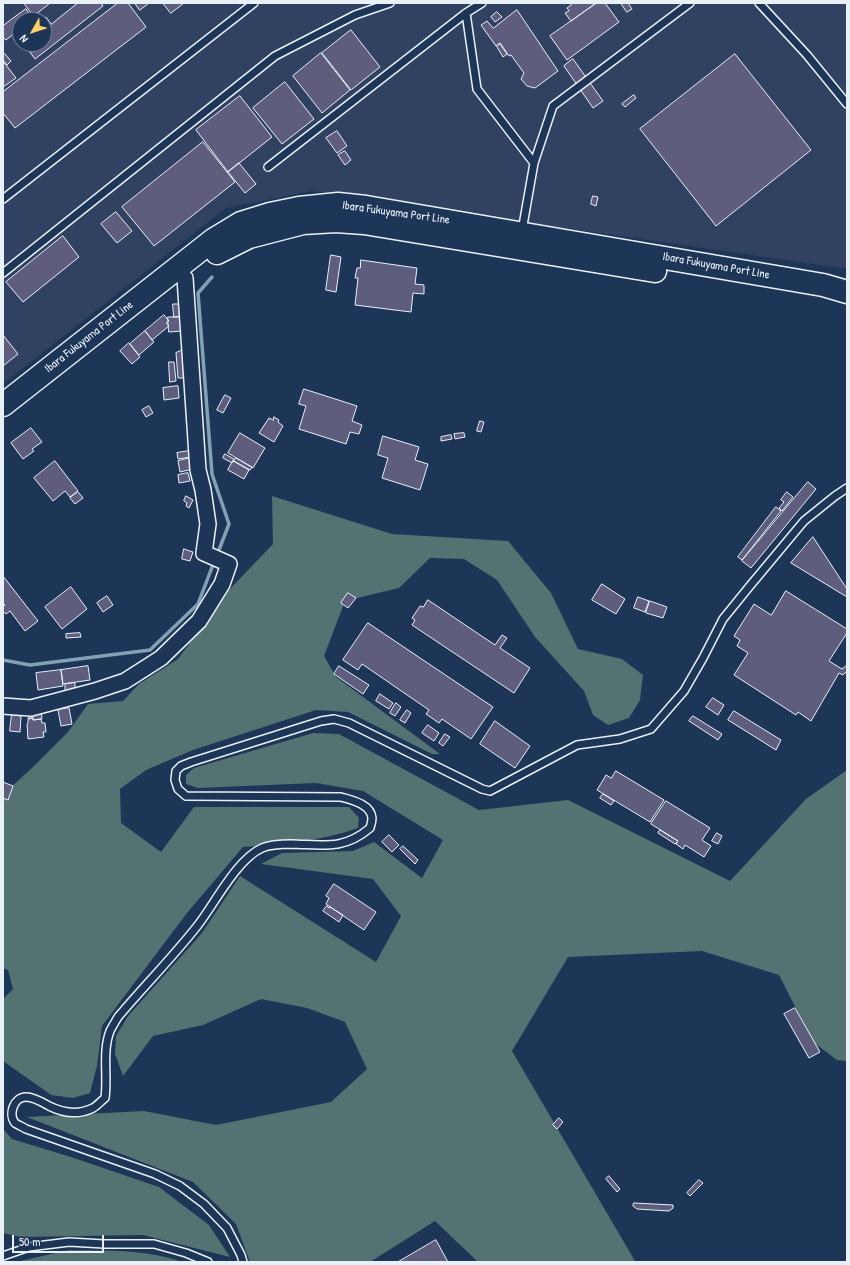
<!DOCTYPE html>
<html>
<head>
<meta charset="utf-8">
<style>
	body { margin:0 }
	#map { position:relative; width:850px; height:1265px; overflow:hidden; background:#1d3557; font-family:"Patrick Hand",sans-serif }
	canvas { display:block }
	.frame { position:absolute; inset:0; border:4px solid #e8f1f8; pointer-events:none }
	.north { position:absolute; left:12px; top:12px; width:40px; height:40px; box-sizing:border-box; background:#1d3557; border:1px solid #6e8097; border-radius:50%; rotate:231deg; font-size:11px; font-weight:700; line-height:16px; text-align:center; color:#e8f1f8 }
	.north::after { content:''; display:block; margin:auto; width:14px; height:18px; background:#ffd166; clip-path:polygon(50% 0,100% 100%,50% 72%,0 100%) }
	.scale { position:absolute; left:12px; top:1235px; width:92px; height:18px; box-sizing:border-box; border:2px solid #e8f1f8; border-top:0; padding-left:5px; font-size:12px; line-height:14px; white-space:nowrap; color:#e8f1f8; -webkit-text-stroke:3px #1d3557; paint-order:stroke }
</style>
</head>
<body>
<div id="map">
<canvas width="850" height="1265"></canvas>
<div class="frame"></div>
<div class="north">N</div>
<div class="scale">50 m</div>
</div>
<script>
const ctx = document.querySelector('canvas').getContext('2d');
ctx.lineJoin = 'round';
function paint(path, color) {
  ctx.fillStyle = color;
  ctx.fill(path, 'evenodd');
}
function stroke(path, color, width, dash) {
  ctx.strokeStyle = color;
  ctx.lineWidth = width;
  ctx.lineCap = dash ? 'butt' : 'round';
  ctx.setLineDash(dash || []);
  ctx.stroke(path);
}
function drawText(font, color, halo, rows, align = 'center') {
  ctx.font = font + ' "Patrick Hand",sans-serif';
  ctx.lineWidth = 3;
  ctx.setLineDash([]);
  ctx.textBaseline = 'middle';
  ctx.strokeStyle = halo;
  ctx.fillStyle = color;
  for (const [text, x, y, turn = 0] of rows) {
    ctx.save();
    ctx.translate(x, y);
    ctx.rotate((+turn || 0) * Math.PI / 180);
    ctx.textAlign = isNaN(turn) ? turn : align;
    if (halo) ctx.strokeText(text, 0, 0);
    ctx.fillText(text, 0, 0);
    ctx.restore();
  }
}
paint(new Path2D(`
	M 3,3 L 847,3 L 847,269 L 312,191 L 226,208 L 3,384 ZM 20,20 L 44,20 L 44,44 L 20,44 Z`), '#314162');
paint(new Path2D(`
	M 272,496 L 392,534 L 508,541 L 551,593 L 578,649 L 622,659 L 643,675 L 640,700 L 629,718 L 608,725 L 593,715 L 584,691 L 535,637 L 497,580 L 464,559 L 430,558 L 399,588 L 345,601 L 324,656 L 336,677 L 440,754 L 432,754 L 348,712 L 316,710 L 193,750 L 146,770 L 120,789 L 121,823 L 161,852 L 194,807 L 349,807 L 359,818 L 358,828 C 322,841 281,844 243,847 L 187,913 L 102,1026 L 97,1066 L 90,1093 L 73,1098 L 51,1095 L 3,1061 L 3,999 L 13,989 L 8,970 L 3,968 L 3,788 L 9,789 L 33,767 L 68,732 L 88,704 L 123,701 L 139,684 L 178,659 L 228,591 L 273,544 Z
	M 313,733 L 339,734 L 479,810 L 568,800 L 730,881 L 806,799 L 847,770 L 847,1061 L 837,1060 L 813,1042 L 779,975 L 702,951 L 568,957 L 512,1051 L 635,1261 L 633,1262 L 478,1262 L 435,1221 L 370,1262 L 250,1262 L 236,1224 L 193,1182 L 27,1117 L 144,1111 L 216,1125 L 331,1102 L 367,1069 L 345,1022 L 307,1008 L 261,999 L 203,1025 L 153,1036 L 123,1076 L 115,1054 L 116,1036 L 128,1016 L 202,933 L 240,876 L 376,962 L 401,916 L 373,879 L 261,864 L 282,853 L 353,851 L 374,842 L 422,878 L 443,840 L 363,791 L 316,783 L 198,788 L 186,784 L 186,775 L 194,768 Z
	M 3,1129 L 12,1139 L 74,1158 L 159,1187 L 209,1225 L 230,1257 L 143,1235 L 21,1237 L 3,1233 Z
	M 69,1250 C 106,1251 147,1249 182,1262 L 16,1262 Z`), '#537271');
stroke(new Path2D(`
	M 212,277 L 198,293 L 212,474 L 229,524 L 217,555
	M 3,660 L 30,665 L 150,650 L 198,604 L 214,562`), '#83a1b4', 3.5);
const building = new Path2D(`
	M 24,3 L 50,3 L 34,16 Z
	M 78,3 L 101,3 L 103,6 L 35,59 L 24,44 L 44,44 L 44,20 L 42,20 L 46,17 L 51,24 Z
	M 118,3 L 128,3 L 146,27 L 15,128 L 3,113 L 3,92 Z
	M 135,3 L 149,3 L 140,10 Z
	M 163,3 L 184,3 L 171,13 Z
	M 570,3 L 596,3 L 571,21 L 565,13 L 569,11 L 567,8 L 571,5 Z
	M 597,3 L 605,3 L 619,22 L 567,60 L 550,36 Z
	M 621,3 L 628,3 L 632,9 L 627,12 Z
	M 26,9 L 30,15 L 27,17 L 29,20 L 20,20 L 20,29 L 6,40 L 3,37 L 3,26 Z
	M 517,10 L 558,71 L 535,88 L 527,86 L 521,79 L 524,73 L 511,55 L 509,56 L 500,43 L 496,46 L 481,25 L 487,21 L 493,28 Z
	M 497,12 L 502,17 L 495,22 L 491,17 Z
	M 351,30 L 380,67 L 351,90 L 322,53 Z
	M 500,44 L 507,54 L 503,57 L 497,47 Z
	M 321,53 L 350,90 L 322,113 L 293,76 Z
	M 5,54 L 11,61 L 7,65 L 3,60 L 3,55 Z
	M 735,54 L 811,150 L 716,226 L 640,129 Z
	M 573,59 L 603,101 L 593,108 L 564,66 Z
	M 3,61 L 16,78 L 3,87 Z
	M 285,82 L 314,119 L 282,144 L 253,108 Z
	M 634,95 L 636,98 L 625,107 L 622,104 Z
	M 240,96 L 272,137 L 228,172 L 196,130 Z
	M 337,131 L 347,146 L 337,153 L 326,138 Z
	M 203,142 L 235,182 L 154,246 L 122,207 Z
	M 345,151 L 351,160 L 345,165 L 338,155 Z
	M 239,163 L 256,184 L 245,193 L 228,172 Z
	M 593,196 L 598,197 L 596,206 L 591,204 Z
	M 116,212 L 132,231 L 117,243 L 101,224 Z
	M 63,236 L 79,257 L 23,302 L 6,282 Z
	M 331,255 L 341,257 L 336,292 L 326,290 Z
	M 361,260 L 417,268 L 415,284 L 424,285 L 424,294 L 413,293 L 411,312 L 355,305 L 358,278 L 355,278 L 357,268 L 360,268 Z
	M 173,304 L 182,304 L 183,316 L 174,317 Z
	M 164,315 L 169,321 L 166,323 L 169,326 L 152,340 L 145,331 Z
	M 168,317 L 183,317 L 182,331 L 169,332 Z
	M 145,331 L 154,342 L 139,355 L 130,344 Z
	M 3,335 L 18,354 L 3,366 Z
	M 129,343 L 140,357 L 132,364 L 120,351 Z
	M 185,349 L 188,378 L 178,378 L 176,353 Z
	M 169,362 L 174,362 L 176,381 L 170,382 Z
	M 178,386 L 179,398 L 164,400 L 163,388 Z
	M 304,389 L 357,406 L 352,421 L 362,425 L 359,434 L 350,432 L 346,444 L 299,429 L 306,406 L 299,404 Z
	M 225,395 L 231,398 L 223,413 L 217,410 Z
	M 149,406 L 153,413 L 146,417 L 142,410 Z
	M 274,417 L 279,420 L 278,422 L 283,426 L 274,442 L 259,433 L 269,418 L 273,420 Z
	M 480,421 L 484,422 L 481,432 L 477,431 Z
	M 31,428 L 42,442 L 32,449 L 34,451 L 23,459 L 11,443 Z
	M 240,433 L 265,448 L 253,468 L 228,453 Z
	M 464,433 L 465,437 L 455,439 L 454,434 Z
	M 451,435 L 452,439 L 441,441 L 441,437 Z
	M 383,436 L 419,447 L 415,460 L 428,464 L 420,490 L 382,478 L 388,458 L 378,455 Z
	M 189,451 L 190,457 L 178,459 L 177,453 Z
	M 225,454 L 234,459 L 232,463 L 223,458 Z
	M 191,458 L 193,469 L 180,472 L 178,461 Z
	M 236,458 L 252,467 L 250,470 L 234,461 Z
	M 55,461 L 78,491 L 70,497 L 65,491 L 53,501 L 34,478 Z
	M 233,461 L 249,470 L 244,479 L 228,470 Z
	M 188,473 L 190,481 L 179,483 L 178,475 Z
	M 808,482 L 816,489 L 751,568 L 742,561 Z
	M 78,492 L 83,498 L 75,504 L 70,498 Z
	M 787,492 L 793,497 L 782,511 L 779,508 L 784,502 L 781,500 Z
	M 186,496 L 193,500 L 189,508 L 186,506 L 187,503 L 184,501 Z
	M 776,507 L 781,511 L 742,560 L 738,557 Z
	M 813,537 L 847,589 L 847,597 L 791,563 Z
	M 184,549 L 193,552 L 190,561 L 182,559 Z
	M 3,576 L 38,621 L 25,631 L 10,611 L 6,614 L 3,611 L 3,606 L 5,605 L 3,603 Z
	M 602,584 L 625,599 L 616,614 L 592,600 Z
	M 71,587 L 87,609 L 62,629 L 45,607 Z
	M 786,591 L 847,629 L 847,633 L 829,661 L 842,669 L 847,665 L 847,671 L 843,675 L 839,673 L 811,721 L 798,712 L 796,715 L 734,675 L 748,653 L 737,646 L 740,640 L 734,636 L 754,604 L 771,615 Z
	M 348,593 L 356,598 L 348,608 L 341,603 Z
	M 107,596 L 113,605 L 103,612 L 97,603 Z
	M 638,597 L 649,601 L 645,612 L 634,608 Z
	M 428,600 L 495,645 L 502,635 L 507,638 L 500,648 L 530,668 L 514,693 L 412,625 L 415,620 L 412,618 L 420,606 L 423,607 Z
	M 650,601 L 667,607 L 663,618 L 646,613 Z
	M 368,623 L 493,707 L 471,739 L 442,719 L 439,723 L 426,714 L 429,710 L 362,664 L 358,670 L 343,660 Z
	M 80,633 L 81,637 L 66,638 L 66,634 Z
	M 88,666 L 90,680 L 63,684 L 61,670 Z
	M 339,666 L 369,685 L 363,694 L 334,674 Z
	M 61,670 L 63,686 L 38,690 L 36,673 Z
	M 75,683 L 75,692 L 65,693 L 65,684 Z
	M 380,694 L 393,703 L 389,709 L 376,701 Z
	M 713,698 L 724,705 L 718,715 L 706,707 Z
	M 396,703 L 401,707 L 395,716 L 390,713 Z
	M 69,708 L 72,724 L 61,726 L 58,710 Z
	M 41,710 L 42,719 L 33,720 L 33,718 L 29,719 L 28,713 Z
	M 407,710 L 411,713 L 405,723 L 400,720 Z
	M 734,711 L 781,740 L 776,750 L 728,720 Z
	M 12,714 L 21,716 L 20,732 L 10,731 Z
	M 693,716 L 722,734 L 718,740 L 689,721 Z
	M 33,718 L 33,720 L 41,719 L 42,723 L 45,723 L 46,732 L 43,732 L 44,737 L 28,739 L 27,724 L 28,723 L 28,719 Z
	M 495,721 L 530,746 L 515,768 L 480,744 Z
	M 428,725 L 439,733 L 434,741 L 422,733 Z
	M 445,734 L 450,737 L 443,746 L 439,743 Z
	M 616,771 L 664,800 L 650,822 L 597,790 L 606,775 L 611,778 Z
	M 3,782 L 13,786 L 8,800 L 3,798 Z
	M 603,794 L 614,801 L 611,805 L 600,798 Z
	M 666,801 L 710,828 L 702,840 L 711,846 L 704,857 L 685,845 L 683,849 L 676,844 L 678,841 L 651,824 Z
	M 660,830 L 678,841 L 675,844 L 658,833 Z
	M 717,833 L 722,836 L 718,844 L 712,841 Z
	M 389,835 L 399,845 L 392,852 L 382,842 Z
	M 403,846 L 418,860 L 415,864 L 400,849 Z
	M 334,884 L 376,912 L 364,930 L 326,904 L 329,898 L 326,896 Z
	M 327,906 L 329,908 L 330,907 L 343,915 L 339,922 L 323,911 Z
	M 795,1008 L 820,1052 L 809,1058 L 784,1014 Z
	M 559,1118 L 563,1122 L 557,1129 L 553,1125 Z
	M 609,1176 L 620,1189 L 617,1192 L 606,1179 Z
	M 699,1180 L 703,1183 L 690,1196 L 687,1193 Z
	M 634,1203 L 673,1205 L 673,1208 L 669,1211 L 637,1209 L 633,1206 Z
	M 436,1240 L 448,1262 L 398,1262 Z`);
paint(building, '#5f5d7d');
stroke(building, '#e8f1f8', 1);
const service = new Path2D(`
	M 759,3 L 807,55 L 847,104
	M 466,13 L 477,89 L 534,163
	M 268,167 L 466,13 L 482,3
	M 3,199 L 254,3
	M 522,231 L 534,163 L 553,106 L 690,3
	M 3,273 L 275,56 L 355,15 L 390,3
	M 3,1256 L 29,1247 L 69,1242 L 104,1244 L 154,1244 L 186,1253 L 208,1262
	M 243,1262 L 241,1255 L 227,1228 L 204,1204 L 180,1186 L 155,1174 L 26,1129 C 23,1127 18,1125 15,1123 C 8,1114 14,1097 26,1097 C 34,1097 42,1102 49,1106 C 63,1113 79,1115 93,1108 C 97,1106 101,1101 105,1098 C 108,1076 102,1052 110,1031 C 112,1027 115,1022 118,1017 C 144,986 173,957 198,925 C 215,903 237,859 262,848 C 271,844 282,844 292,844 C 324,845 344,850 370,828 C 371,825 372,821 372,818 C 371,804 351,800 341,797 L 186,796 L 178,789 L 175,780 L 176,771 L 181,766 L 191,762 L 321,721 L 334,719 L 349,723 L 482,789 L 490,791 L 577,745 L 620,739 L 651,729 L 684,691 L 703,658 L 723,619 L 749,587 L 804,521 L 835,496 L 847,488`);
const minor = new Path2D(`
	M 3,706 L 31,708 L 95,691 L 125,681 L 161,658 L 199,621 L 222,584 L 229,564 L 204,553 L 208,524 L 203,490 L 198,470 L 185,278`);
const primary = new Path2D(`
	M 217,253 L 249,237 L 303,223 L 336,221 L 364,223 L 655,271
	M 3,405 L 213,240 L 241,223 L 270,214 L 299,208 L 338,204 L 366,207 L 823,285 L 847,292`);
stroke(service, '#e8f1f8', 10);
stroke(minor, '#e8f1f8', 18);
stroke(primary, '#e8f1f8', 25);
stroke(service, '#1d3557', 7);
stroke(minor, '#1d3557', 15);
stroke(primary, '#1d3557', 22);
drawText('12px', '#e8f1f8', '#1d3557', [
	["Ibara Fukuyama Port Line",396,213,8],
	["Ibara Fukuyama Port Line",716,266,10],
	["Ibara Fukuyama Port Line",89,337,-38]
]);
</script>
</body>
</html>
